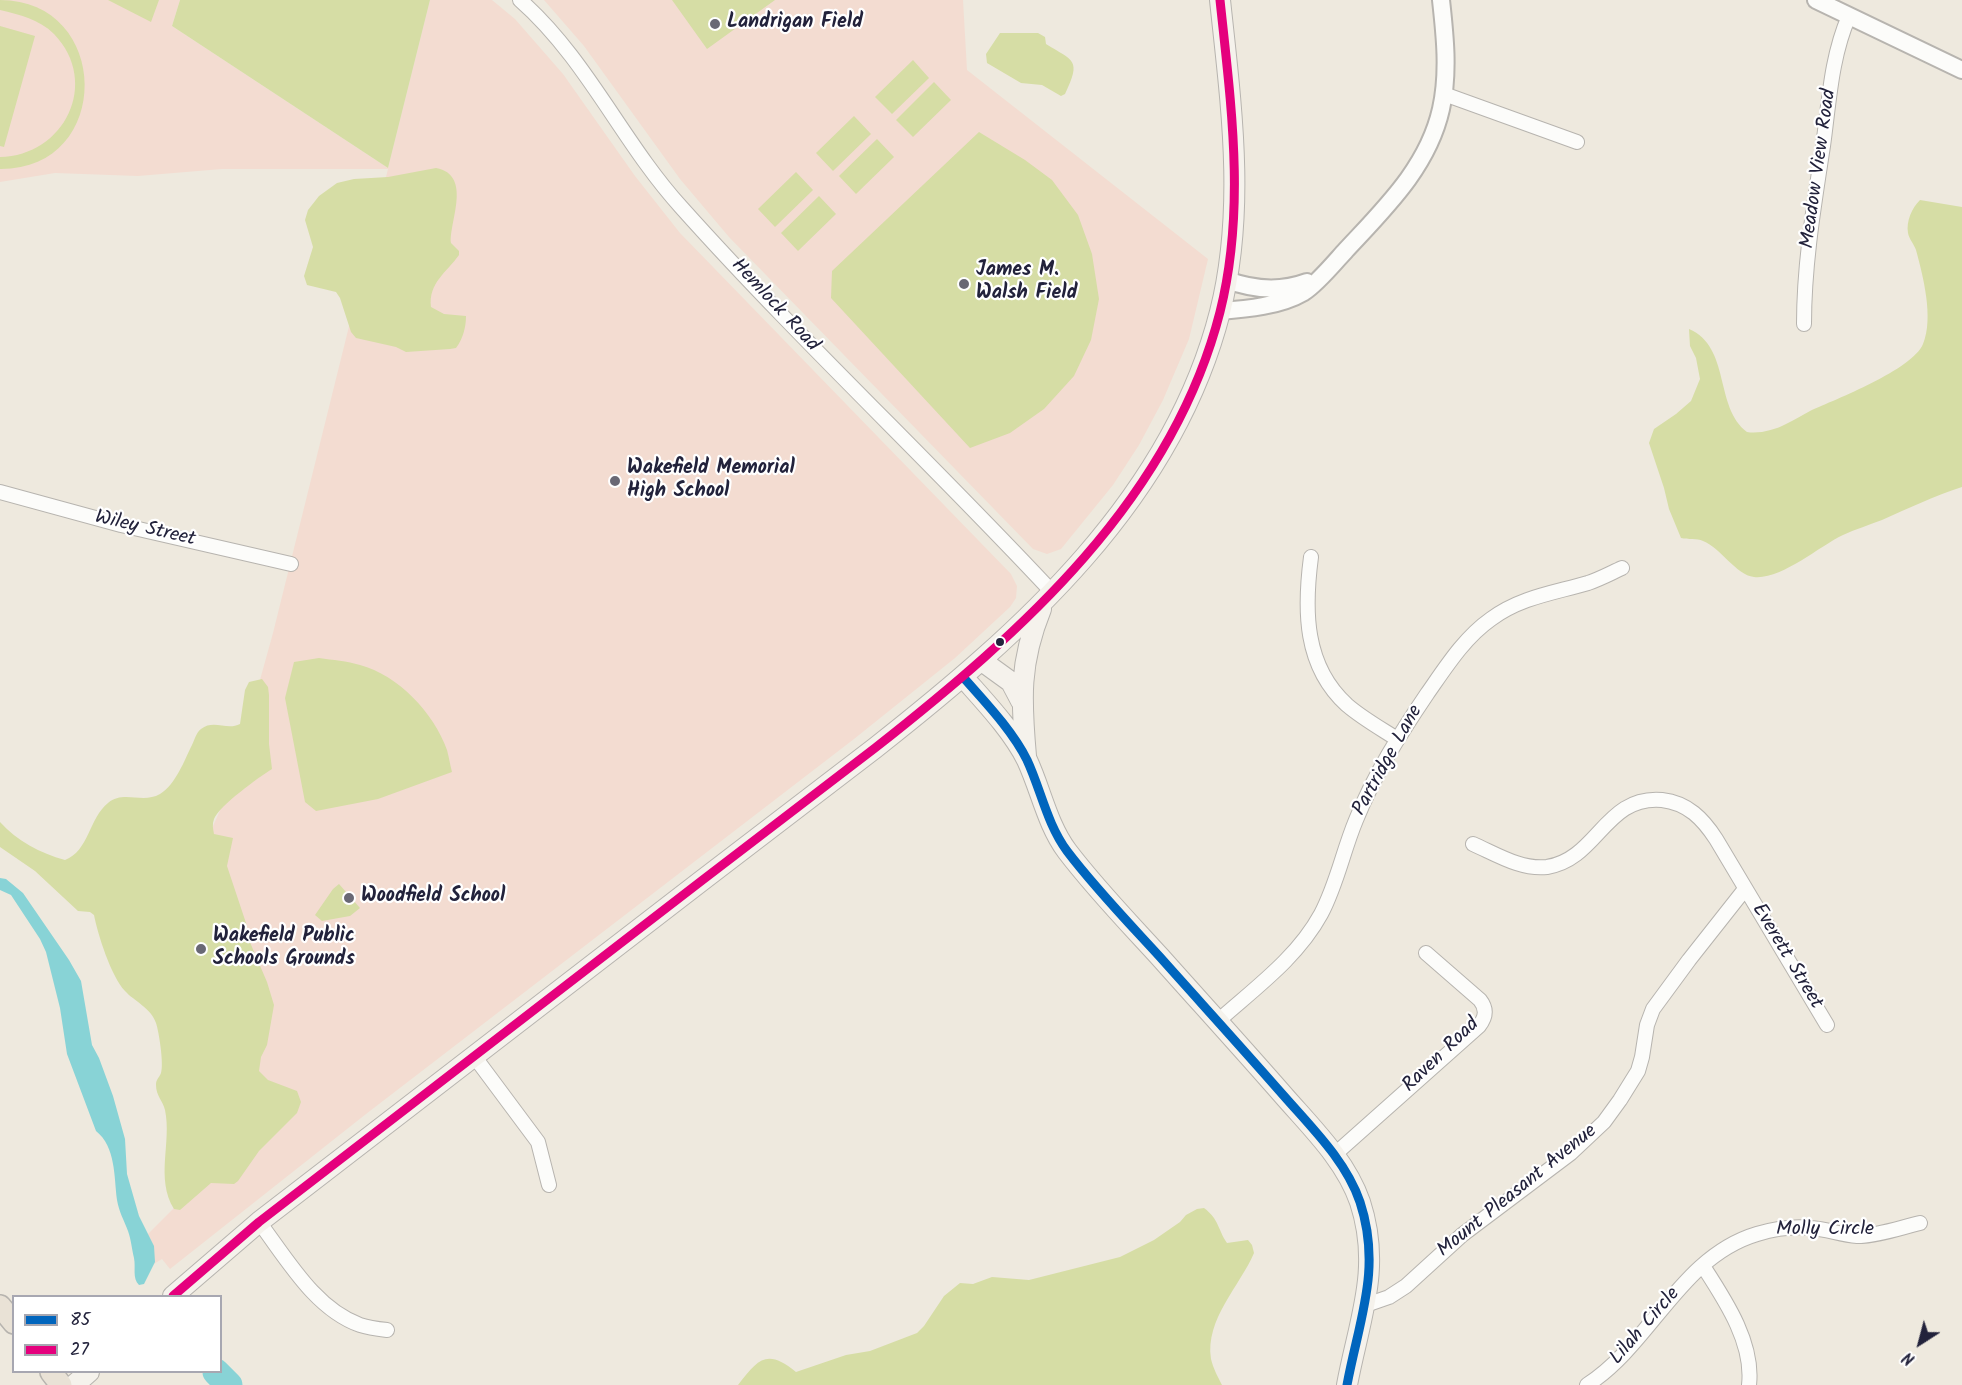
<!DOCTYPE html>
<html>
<head>
<meta charset="utf-8">
<style>
	body { margin:0 }
	#map { position:relative; width:1962px; height:1385px; overflow:hidden; background:#eee9de; font-family:Kalam,sans-serif }
	canvas { display:block }
	.legend { position:absolute; left:12px; top:1295px; width:210px; height:78px; box-sizing:border-box; background:#fff; border:2px solid #a7a7b1; margin:0; padding:8px 10px; list-style:none; font-size:18px; color:#22223b }
	.legend li { display:flex; align-items:center; gap:12px; height:30px }
	.legend b { width:30px; border:2px solid #a7a7b1 }
	.north { position:absolute; left:1890px; top:1313px; width:60px; height:60px; -webkit-text-stroke:4px #fff; paint-order:stroke; rotate:216deg; font-size:16px; font-weight:700; line-height:24px; text-align:center; color:#22223b }
	.north::after { content:''; display:block; margin:auto; width:21px; height:27px; background:#22223b; clip-path:polygon(50% 0,100% 100%,50% 72%,0 100%) }
</style>
</head>
<body>
<div id="map">
<canvas width="1962" height="1385"></canvas>
<ul class="legend">
<li><b style="height:8px;background:#0065bd"></b>85</li>
<li><b style="height:8px;background:#e5007d"></b>27</li>
</ul>
<div class="north">N</div>
</div>
<script>
const ctx = document.querySelector('canvas').getContext('2d');
ctx.lineJoin = 'round';
function paint(path, color) {
  ctx.fillStyle = color;
  ctx.fill(path, 'evenodd');
}
function stroke(path, color, width, dash) {
  ctx.strokeStyle = color;
  ctx.lineWidth = width;
  ctx.lineCap = dash ? 'butt' : 'round';
  ctx.setLineDash(dash || []);
  ctx.stroke(path);
}
function drawText(font, color, halo, rows, align = 'center') {
  ctx.font = font + ' Kalam,sans-serif';
  ctx.lineWidth = 4.5;
  ctx.setLineDash([]);
  ctx.textBaseline = 'middle';
  ctx.strokeStyle = halo;
  ctx.fillStyle = color;
  for (const [text, x, y, turn = 0] of rows) {
    ctx.save();
    ctx.translate(x, y);
    ctx.rotate((+turn || 0) * Math.PI / 180);
    ctx.textAlign = isNaN(turn) ? turn : align;
    if (halo) ctx.strokeText(text, 0, 0);
    ctx.fillText(text, 0, 0);
    ctx.restore();
  }
}
paint(new Path2D(`
	M 0,0 L 180,0 L 172,26 L 388,168 L 430,0 L 492,0 L 515,19 L 563,74 L 635,176 L 680,233 L 1011,574 L 1017,586 L 1016,598 L 1010,607 L 955,658 L 854,739 L 366,1114 L 170,1269 L 162,1259 L 152,1265 L 145,1237 L 235,1147 L 167,929 L 230,788 L 273,633 L 388,169 L 222,169 L 138,176 L 55,173 L 0,182 Z
	M 544,0 L 963,0 L 967,70 L 1208,259 L 1189,339 L 1163,400 L 1139,445 L 1113,485 L 1061,549 L 1047,554 L 1033,549 L 729,237 L 680,179 L 584,46 Z`), '#f3dcd1');
paint(new Path2D(`
	M 0,0 C 112,0 114,170 0,169 L 0,157 C 64,156 101,83 54,34 C 39,19 20,15 0,10 Z
	M 108,0 L 159,0 L 151,22 Z
	M 180,0 L 430,0 L 388,168 L 172,26 Z
	M 672,0 L 775,0 L 707,49 Z
	M 0,26 L 35,36 L 4,147 L 0,146 Z
	M 1000,33 L 1038,33 L 1045,37 L 1046,44 C 1073,61 1082,59 1065,94 L 1061,96 L 1042,85 L 1021,83 L 987,63 L 986,54 Z
	M 913,60 L 929,78 L 892,114 L 875,97 Z
	M 934,82 L 951,100 L 913,137 L 896,120 Z
	M 854,116 L 871,134 L 833,171 L 816,153 Z
	M 979,132 L 1025,160 L 1052,180 L 1078,215 L 1092,254 L 1099,299 L 1091,340 L 1074,376 L 1044,409 L 1010,433 L 970,448 L 831,298 L 832,271 Z
	M 877,139 L 894,157 L 856,194 L 839,176 Z
	M 436,168 C 473,175 449,222 451,243 L 459,251 L 459,255 C 447,272 428,283 431,307 L 444,314 L 466,316 C 466,327 463,339 456,348 L 450,349 L 406,352 L 396,347 L 356,338 L 351,332 L 340,298 L 336,292 L 307,285 L 304,276 L 313,247 L 305,220 L 308,210 L 319,196 L 337,183 L 354,179 L 388,177 Z
	M 796,172 L 813,190 L 775,227 L 758,209 Z
	M 819,196 L 836,214 L 798,251 L 781,233 Z
	M 1920,200 L 1962,207 L 1962,487 C 1934,496 1909,508 1882,520 C 1869,525 1856,529 1843,535 C 1818,547 1781,580 1754,577 C 1736,575 1721,548 1703,541 C 1697,538 1688,540 1681,538 L 1669,509 L 1664,488 L 1649,443 L 1654,429 L 1676,414 L 1691,401 L 1700,379 L 1696,358 L 1690,346 L 1689,329 C 1731,347 1714,407 1747,432 C 1759,434 1775,430 1786,424 C 1795,420 1802,415 1810,411 C 1836,399 1912,370 1923,344 C 1934,318 1923,276 1916,250 C 1914,244 1909,239 1908,233 C 1906,221 1912,208 1920,200 Z
	M 319,658 C 333,660 347,661 360,665 C 398,675 434,713 447,750 C 449,757 450,765 452,772 L 378,799 L 316,811 L 305,802 L 285,698 L 294,662 Z
	M 262,679 L 268,687 L 269,695 L 269,744 L 272,769 C 259,777 219,806 214,819 C 212,824 213,829 214,834 L 233,838 L 227,866 L 247,926 L 249,940 L 267,982 L 274,1005 L 267,1045 L 261,1057 L 259,1071 L 268,1080 L 297,1091 L 301,1102 L 297,1113 L 259,1151 L 238,1181 L 234,1184 L 211,1183 L 180,1210 L 174,1209 C 155,1178 172,1143 165,1110 C 163,1101 156,1096 156,1085 C 156,1079 159,1078 161,1073 C 164,1064 159,1032 156,1023 C 151,1008 134,1001 125,991 C 111,976 98,935 94,915 L 90,912 L 78,911 L 35,871 L 0,847 L 0,822 C 17,841 40,853 65,860 C 89,851 89,818 108,803 C 123,790 143,804 160,794 C 176,784 184,761 192,745 C 195,739 196,733 201,729 C 214,719 227,731 240,724 L 245,690 L 249,682 Z
	M 339,884 L 360,908 L 350,916 L 322,921 L 315,915 L 333,889 Z
	M 1204,1208 C 1219,1219 1218,1230 1227,1243 L 1248,1240 L 1252,1245 L 1254,1253 C 1240,1286 1205,1319 1211,1359 C 1213,1368 1218,1377 1222,1385 L 738,1385 C 758,1359 767,1348 796,1372 L 846,1355 L 870,1351 L 917,1333 L 924,1326 L 944,1296 L 960,1283 L 973,1284 L 992,1277 L 1029,1280 L 1120,1257 L 1154,1240 L 1180,1222 L 1186,1215 L 1197,1209 Z`), '#d6dda5');
paint(new Path2D(`
	M 0,878 L 6,879 L 23,893 L 69,960 L 81,981 L 92,1045 L 99,1058 L 113,1096 L 125,1139 L 127,1174 L 139,1216 L 154,1246 L 155,1262 L 144,1284 L 139,1285 C 132,1278 136,1268 134,1258 C 132,1250 131,1239 128,1231 C 124,1220 119,1212 117,1200 C 114,1177 116,1147 96,1131 L 67,1054 L 60,1008 L 46,952 L 40,939 L 11,895 L 0,890 Z`), '#88d3d6');
stroke(new Path2D(`
	M 216,1372 L 229,1385`), '#88d3d6', 27);
const minor = new Path2D(`
	M 520,0 C 587,59 622,142 681,207 C 800,340 931,462 1053,593
	M 1444,94 L 1577,142
	M 1804,324 C 1804,264 1814,205 1823,146 C 1829,103 1831,57 1849,16
	M 0,492 L 121,525 L 291,564
	M 1311,557 C 1304,610 1304,666 1347,705 C 1362,718 1380,728 1397,739
	M 1473,844 C 1496,854 1521,870 1547,867 C 1598,859 1605,795 1662,800 C 1688,803 1703,819 1716,839 L 1827,1025
	M 1218,1021 C 1255,988 1297,958 1321,914 C 1337,884 1343,851 1356,820 C 1374,775 1400,734 1427,694 C 1446,667 1464,638 1491,619 C 1521,597 1554,593 1588,583 C 1600,579 1611,573 1622,568
	M 474,1056 L 538,1142 L 549,1185
	M 1334,1155 L 1479,1026 C 1486,1017 1487,1009 1480,1000 L 1426,953
	M 259,1222 C 287,1259 315,1309 360,1325 C 369,1328 378,1329 387,1330
	M 1703,1266 C 1725,1300 1754,1343 1749,1385
	M 1366,1305 L 1389,1297 L 1406,1286 L 1462,1235 L 1571,1153 L 1604,1122 L 1620,1100 L 1638,1071 L 1642,1057 L 1647,1025 L 1653,1009 L 1689,960 L 1745,889
	M 1587,1385 C 1651,1344 1680,1257 1757,1234 C 1774,1229 1794,1226 1811,1228 C 1827,1229 1841,1235 1857,1236 C 1877,1236 1899,1228 1920,1223`);
const tertiary = new Path2D(`
	M 1816,0 L 1962,70
	M 1227,280 C 1254,290 1280,292 1307,282
	M 1220,311 C 1247,309 1280,306 1304,292 C 1317,284 1335,262 1346,250 C 1385,208 1428,167 1441,109 C 1449,73 1445,36 1441,0`);
const secondary = new Path2D(`
	M 982,661 L 1011,682 L 1021,701
	M 963,677 C 985,702 1012,730 1027,760 C 1041,790 1047,824 1067,851 C 1095,888 1128,922 1160,957 C 1201,1003 1243,1049 1284,1096 C 1312,1128 1346,1161 1360,1202 C 1382,1269 1359,1320 1347,1385
	M 1026,756 C 1021,700 1019,663 1041,609
	M 173,1296 L 259,1222 L 333,1165 C 456,1071 578,976 700,882 C 758,837 817,793 875,748 C 1021,633 1172,500 1220,312 C 1246,209 1231,104 1220,0
	M 74,1385 L 89,1372`);
const primary = new Path2D(`
	M 0,1306 L 14,1323
	M 51,1372 L 61,1385`);
stroke(minor, '#b7b4af', 16);
stroke(tertiary, '#b7b4af', 20);
stroke(secondary, '#b7b4af', 22);
stroke(primary, '#b7b4af', 24);
stroke(minor, '#fcfcfa', 14);
stroke(tertiary, '#fcfcfa', 16);
stroke(secondary, '#f5f2ec', 20);
stroke(primary, '#e9e2d6', 21);
stroke(new Path2D(`
	M 963,677 C 985,702 1012,730 1027,760 C 1041,790 1047,824 1067,851 C 1095,888 1128,922 1160,957 C 1201,1003 1243,1049 1284,1096 C 1312,1128 1346,1161 1360,1202 C 1382,1269 1359,1320 1347,1385`), '#0065bd', 9);
stroke(new Path2D(`
	M 173,1296 L 259,1222 L 333,1165 C 456,1071 578,976 700,882 C 758,837 817,793 875,748 C 1021,633 1172,500 1220,312 C 1246,209 1231,104 1220,0`), '#e5007d', 9);
for (const [x, y, r, color] of [
	[715,24,6,"#696874"],
	[964,284,6,"#696874"],
	[615,481,6,"#696874"],
	[1000,642,5,"#22223b"],
	[349,898,6,"#696874"],
	[201,949,6,"#696874"]
]) {
  const dot = new Path2D();
  dot.arc(x, y, r, 0, 2 * Math.PI);
  ctx.fillStyle = color;
  ctx.fill(dot);
  stroke(dot, '#fff', 2);
}
drawText('bold 20px', '#22223b', '#fff', [
	["Landrigan Field",727,24],
	["James M.",976,272],
	["Walsh Field",976,295],
	["Wakefield Memorial",627,470],
	["High School",627,493],
	["Woodfield School",361,898],
	["Wakefield Public",213,938],
	["Schools Grounds",213,961]
], 'left');
drawText('20px', '#22223b', '#fff', [
	["Meadow View Road",1820,169,-82],
	["Hemlock Road",774,306,47],
	["Wiley Street",145,530,13],
	["Partridge Lane",1389,761,-61],
	["Everett Street",1786,957,59],
	["Raven Road",1442,1056,-44],
	["Mount Pleasant Avenue",1518,1192,-39],
	["Molly Circle",1825,1231],
	["Lilah Circle",1646,1327,-49]
]);
</script>
</body>
</html>
